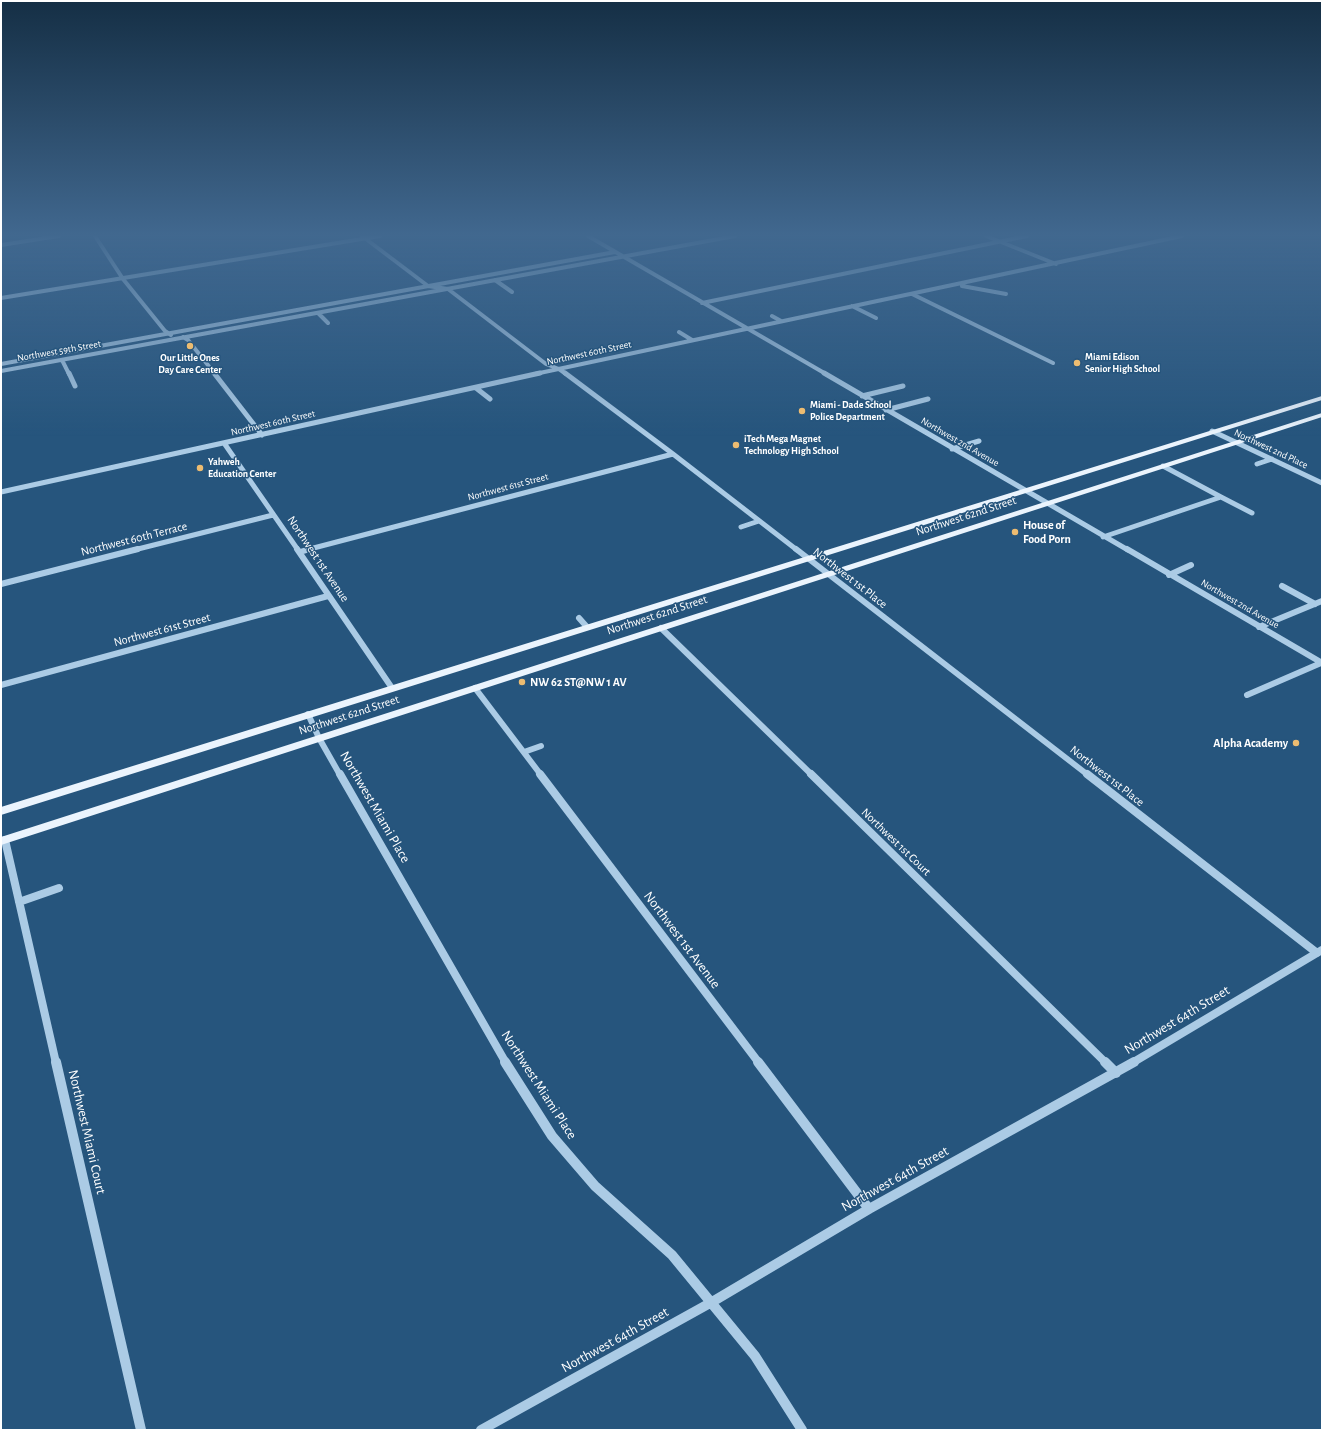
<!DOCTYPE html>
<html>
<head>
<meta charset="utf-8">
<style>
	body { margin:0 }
	#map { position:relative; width:1323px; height:1431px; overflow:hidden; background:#26557d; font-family:"Alegreya Sans",sans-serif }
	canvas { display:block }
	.frame { position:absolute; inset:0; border:2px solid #fff; pointer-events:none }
</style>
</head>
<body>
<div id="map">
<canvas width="1323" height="1431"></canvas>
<div class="frame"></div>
</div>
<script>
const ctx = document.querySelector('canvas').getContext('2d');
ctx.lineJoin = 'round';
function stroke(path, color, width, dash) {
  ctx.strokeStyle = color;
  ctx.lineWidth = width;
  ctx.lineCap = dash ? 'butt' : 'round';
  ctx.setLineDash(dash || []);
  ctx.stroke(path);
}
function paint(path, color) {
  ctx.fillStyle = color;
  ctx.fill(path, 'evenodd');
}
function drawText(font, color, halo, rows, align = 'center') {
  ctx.font = font + ' "Alegreya Sans",sans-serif';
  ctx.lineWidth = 3;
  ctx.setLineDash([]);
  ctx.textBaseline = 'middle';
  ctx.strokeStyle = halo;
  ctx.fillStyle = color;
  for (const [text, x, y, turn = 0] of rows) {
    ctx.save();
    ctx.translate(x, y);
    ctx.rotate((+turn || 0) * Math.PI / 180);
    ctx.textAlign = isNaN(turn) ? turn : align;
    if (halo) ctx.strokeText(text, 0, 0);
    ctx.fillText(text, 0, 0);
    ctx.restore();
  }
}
stroke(new Path2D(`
	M 95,236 L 123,279 L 165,331 L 171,335
	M 362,236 L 428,286 L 448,289 L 546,364 L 559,369 L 566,374
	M 588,236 L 826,374
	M 986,236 L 1056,264
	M 1,245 L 59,236
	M 495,280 L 512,292
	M 962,286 L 1006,294
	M 912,294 L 1053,363
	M 1,298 L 380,236
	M 702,303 L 1027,236
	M 852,306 L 876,318
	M 318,313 L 328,323
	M 772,316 L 781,321
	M 679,332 L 692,340
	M 183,337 L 188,340 L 215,374
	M 62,360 L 69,374
	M 1,364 L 615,252
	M 1,371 L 735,236
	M 535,374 L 1182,236`), '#abcbe5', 4);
stroke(new Path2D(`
	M 69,373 L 75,386
	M 214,373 L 262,435
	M 565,373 L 673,454 L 797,550
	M 824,373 L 1128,550
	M 476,388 L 490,399
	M 862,396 L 903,386
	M 886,410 L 928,399
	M 1212,431 L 1322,483
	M 224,443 L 298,550
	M 952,449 L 979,441
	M 1257,464 L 1272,459
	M 1,492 L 540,373
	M 1221,497 L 1252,513
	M 741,527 L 759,521
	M 1103,537 L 1221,497 L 1163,466
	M 134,550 L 273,515
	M 306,550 L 673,454`), '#abcbe5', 5);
stroke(new Path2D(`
	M 297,549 L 392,688
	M 796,549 L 1088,775
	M 1127,549 L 1322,663
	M 300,552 L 310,549
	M 1169,575 L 1191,565
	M 1,584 L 138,549
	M 1282,586 L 1315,604
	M 579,618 L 587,627
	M 1259,627 L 1322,601
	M 661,628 L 812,775
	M 1,685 L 328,596
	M 475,688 L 541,775
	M 1247,695 L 1321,663
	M 308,714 L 319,738 L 340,775
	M 524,752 L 541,746`), '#abcbe5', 6);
stroke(new Path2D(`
	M 340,774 L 506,1063
	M 540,774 L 759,1063
	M 811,774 L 1106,1063
	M 1087,774 L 1317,953
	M 5,840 L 56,1063
	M 19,902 L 59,888
	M 1132,1063 L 1322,950`), '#abcbe5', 8);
stroke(new Path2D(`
	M 56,1062 L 141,1430
	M 505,1062 L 552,1136 L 595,1186 L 672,1255 L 755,1356 L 802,1430
	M 758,1062 L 869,1209
	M 1105,1062 L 1116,1073
	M 481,1430 L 712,1302 L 869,1209 L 1134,1062`), '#abcbe5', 10);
paint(new Path2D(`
	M 1322,396 L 1322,400 L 1,815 L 1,807 Z
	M 1322,413 L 1322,417 L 1,845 L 1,837 Z`), '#ebf4fd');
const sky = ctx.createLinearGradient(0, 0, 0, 436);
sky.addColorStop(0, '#152f45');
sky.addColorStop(0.54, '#41688f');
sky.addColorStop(1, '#41688f00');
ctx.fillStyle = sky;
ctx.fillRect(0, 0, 1323, 436);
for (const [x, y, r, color] of [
	[190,346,4,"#edbc71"],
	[1077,363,4,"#edbc71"],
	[802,411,4,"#edbc71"],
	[736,445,4,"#edbc71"],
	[200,468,4,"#edbc71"],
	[1015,532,4,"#edbc71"],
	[522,682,4,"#edbc71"],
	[1296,743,4,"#edbc71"]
]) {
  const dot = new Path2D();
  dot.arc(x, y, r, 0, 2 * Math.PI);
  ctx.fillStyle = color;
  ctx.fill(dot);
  stroke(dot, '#26557d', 1.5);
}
drawText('10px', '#fff', '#26557d', [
	["Northwest 59th Street",59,351,-10],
	["Northwest 60th Street",589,353,-12],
	["Northwest 60th Street",273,423,-13],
	["Northwest 2nd Avenue",960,442,30],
	["Northwest 2nd Place",1271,449,25],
	["Northwest 61st Street",508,487,-15],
	["Northwest 2nd Avenue",1240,604,30]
]);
drawText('bold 10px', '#fff', '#26557d', [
	["Miami Edison",1085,357],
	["Senior High School",1085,369],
	["Our Little Ones",190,358,"center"],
	["Day Care Center",190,370,"center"],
	["Miami - Dade School",810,405],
	["Police Department",810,417],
	["iTech Mega Magnet",744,439],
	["Technology High School",744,451],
	["Yahweh",208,462],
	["Education Center",208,474]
], 'left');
drawText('12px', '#fff', '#26557d', [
	["Northwest 62nd Street",966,516,-18],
	["Northwest 60th Terrace",134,539,-14],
	["Northwest 1st Avenue",318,559,56],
	["Northwest 1st Place",850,578,38],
	["Northwest 62nd Street",657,615,-18],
	["Northwest 61st Street",162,630,-15],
	["Northwest 62nd Street",349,715,-18],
	["Northwest 1st Place",1107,776,38],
	["Northwest 1st Court",896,842,44]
]);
drawText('bold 12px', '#fff', '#26557d', [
	["House of",1023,525],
	["Food Porn",1023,539],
	["NW 62 ST@NW 1 AV",530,682],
	["Alpha Academy",1288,743,"right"]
], 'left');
drawText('14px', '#fff', '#26557d', [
	["Northwest Miami Place",375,807,60],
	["Northwest 1st Avenue",682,940,53],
	["Northwest 64th Street",1177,1020,-31],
	["Northwest Miami Place",539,1085,57],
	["Northwest Miami Court",87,1132,77],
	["Northwest 64th Street",895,1179,-29],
	["Northwest 64th Street",615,1340,-29]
]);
</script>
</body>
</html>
